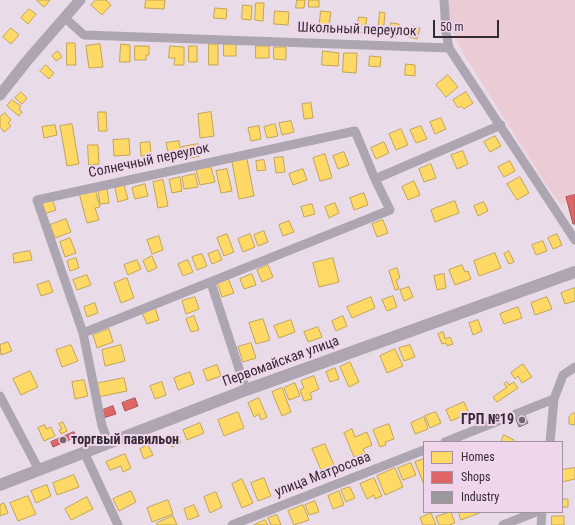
<!DOCTYPE html>
<html>
<head>
<meta charset="utf-8">
<style>
	body { margin:0 }
	#map { position:relative; width:575px; height:525px; overflow:hidden; background:#e9dce8; font-family:"Roboto Condensed",sans-serif }
	canvas { display:block }
	.legend { position:absolute; left:423px; top:441px; width:140px; height:72px; box-sizing:border-box; background:#efd6ed; border:1px solid #a491a3; margin:0; padding:5px 7px; list-style:none; font-size:12px; color:#342a33 }
	.legend li { display:flex; align-items:center; gap:8px; height:20px }
	.legend b { width:20px; border:1px solid #a491a3 }
	.scale { position:absolute; left:433px; top:20px; width:66px; height:18px; box-sizing:border-box; border:2px solid #342a33; border-top:0; padding-left:5px; font-size:12px; line-height:14px; white-space:nowrap; color:#342a33; -webkit-text-stroke:3px #efd6ed; paint-order:stroke }
</style>
</head>
<body>
<div id="map">
<canvas width="575" height="525"></canvas>
<ul class="legend">
<li><b style="height:11px;background:#ffd966"></b>Homes</li>
<li><b style="height:11px;background:#e06666"></b>Shops</li>
<li><b style="height:11px;background:#999"></b>Industry</li>
</ul>
<div class="scale">50 m</div>
</div>
<script>
const ctx = document.querySelector('canvas').getContext('2d');
ctx.lineJoin = 'round';
function paint(path, color) {
  ctx.fillStyle = color;
  ctx.fill(path, 'evenodd');
}
function stroke(path, color, width, dash) {
  ctx.strokeStyle = color;
  ctx.lineWidth = width;
  ctx.lineCap = dash ? 'butt' : 'round';
  ctx.setLineDash(dash || []);
  ctx.stroke(path);
}
function drawText(font, color, halo, rows, align = 'center') {
  ctx.font = font + ' "Roboto Condensed",sans-serif';
  ctx.lineWidth = 4;
  ctx.setLineDash([]);
  ctx.textBaseline = 'middle';
  ctx.strokeStyle = halo;
  ctx.fillStyle = color;
  for (const [text, x, y, turn = 0] of rows) {
    ctx.save();
    ctx.translate(x, y);
    ctx.rotate((+turn || 0) * Math.PI / 180);
    ctx.textAlign = isNaN(turn) ? turn : align;
    if (halo) ctx.strokeText(text, 0, 0);
    ctx.fillText(text, 0, 0);
    ctx.restore();
  }
}
paint(new Path2D(`
	M 449,0 L 575,0 L 575,196 L 562,206 L 543,180 L 463,53 L 449,24 Z`), '#ebccd4');
const homes = new Path2D(`
	M 38,0 L 50,0 L 44,7 L 37,1 Z
	M 96,0 L 106,0 L 111,5 L 102,15 L 91,5 Z
	M 146,0 L 165,0 L 164,9 L 145,8 Z
	M 297,0 L 305,0 L 304,8 L 296,8 Z
	M 309,0 L 319,0 L 319,7 L 309,7 Z
	M 256,3 L 264,3 L 263,21 L 255,20 Z
	M 243,5 L 252,6 L 251,20 L 242,19 Z
	M 215,8 L 227,9 L 226,19 L 214,18 Z
	M 29,9 L 36,14 L 28,24 L 21,18 Z
	M 275,11 L 289,12 L 288,25 L 274,24 Z
	M 321,11 L 331,12 L 328,31 L 319,30 Z
	M 380,12 L 385,13 L 383,35 L 372,33 L 373,26 L 378,26 Z
	M 359,17 L 367,18 L 364,33 L 357,32 Z
	M 391,23 L 399,24 L 396,37 L 388,36 Z
	M 413,26 L 420,28 L 417,39 L 409,37 Z
	M 11,28 L 19,35 L 11,44 L 3,37 Z
	M 67,43 L 75,43 L 76,65 L 67,65 Z
	M 100,44 L 103,67 L 89,68 L 86,46 Z
	M 121,44 L 130,45 L 130,62 L 120,62 Z
	M 209,44 L 218,44 L 218,65 L 209,65 Z
	M 224,44 L 236,44 L 236,56 L 224,56 Z
	M 135,46 L 149,46 L 149,55 L 146,55 L 146,60 L 135,60 Z
	M 170,46 L 184,47 L 184,65 L 174,65 L 175,58 L 169,58 Z
	M 189,46 L 197,46 L 197,62 L 189,62 Z
	M 256,46 L 269,46 L 269,58 L 256,58 Z
	M 274,47 L 286,47 L 286,60 L 274,59 Z
	M 58,51 L 62,57 L 56,61 L 52,56 Z
	M 323,51 L 339,53 L 338,66 L 322,65 Z
	M 344,53 L 357,53 L 356,73 L 343,72 Z
	M 370,56 L 381,57 L 380,67 L 369,66 Z
	M 406,64 L 415,65 L 415,76 L 405,75 Z
	M 46,65 L 54,73 L 49,79 L 40,71 Z
	M 448,75 L 458,87 L 446,97 L 436,85 Z
	M 21,92 L 27,98 L 22,104 L 15,98 Z
	M 466,92 L 473,103 L 464,109 L 461,106 L 458,108 L 453,100 Z
	M 12,100 L 21,106 L 19,109 L 22,112 L 19,116 L 7,106 Z
	M 311,103 L 313,118 L 304,119 L 302,104 Z
	M 98,112 L 106,112 L 107,131 L 99,131 Z
	M 211,112 L 214,136 L 200,138 L 198,114 Z
	M 5,113 L 11,120 L 8,123 L 11,126 L 4,132 L 0,127 L 0,117 Z
	M 441,118 L 446,129 L 435,134 L 430,122 Z
	M 291,121 L 294,132 L 282,135 L 279,123 Z
	M 72,124 L 79,164 L 67,166 L 60,126 Z
	M 275,124 L 278,136 L 267,138 L 264,127 Z
	M 55,125 L 57,135 L 44,138 L 42,127 Z
	M 259,126 L 261,139 L 251,141 L 248,128 Z
	M 421,126 L 427,139 L 416,143 L 410,130 Z
	M 401,129 L 408,145 L 396,150 L 389,134 Z
	M 495,136 L 501,146 L 490,152 L 484,142 Z
	M 129,139 L 130,155 L 114,156 L 113,140 Z
	M 179,141 L 181,154 L 169,156 L 166,143 Z
	M 150,142 L 151,155 L 141,156 L 140,143 Z
	M 384,142 L 389,153 L 376,159 L 371,148 Z
	M 198,144 L 200,156 L 185,159 L 182,147 Z
	M 88,145 L 98,145 L 99,164 L 89,165 Z
	M 463,151 L 468,164 L 457,169 L 451,155 Z
	M 344,152 L 349,165 L 338,169 L 333,156 Z
	M 325,154 L 332,178 L 320,181 L 313,158 Z
	M 283,157 L 285,172 L 276,173 L 274,158 Z
	M 247,159 L 254,196 L 239,199 L 232,162 Z
	M 264,160 L 266,170 L 257,171 L 256,161 Z
	M 510,161 L 515,171 L 504,177 L 498,167 Z
	M 431,164 L 436,178 L 424,182 L 419,169 Z
	M 211,167 L 215,182 L 200,185 L 196,170 Z
	M 227,169 L 232,191 L 221,193 L 216,171 Z
	M 303,169 L 307,180 L 293,185 L 289,174 Z
	M 195,174 L 198,187 L 184,189 L 182,177 Z
	M 180,177 L 182,191 L 172,193 L 169,180 Z
	M 520,177 L 529,193 L 517,200 L 507,184 Z
	M 163,180 L 168,206 L 158,208 L 153,182 Z
	M 414,181 L 420,195 L 408,200 L 402,187 Z
	M 145,184 L 148,196 L 135,199 L 132,188 Z
	M 124,185 L 128,199 L 118,202 L 115,188 Z
	M 107,188 L 109,203 L 100,204 L 98,190 Z
	M 95,189 L 100,207 L 95,208 L 99,220 L 87,223 L 79,193 Z
	M 364,193 L 368,205 L 354,210 L 350,198 Z
	M 52,199 L 56,210 L 44,214 L 40,204 Z
	M 455,201 L 459,213 L 435,222 L 431,210 Z
	M 484,202 L 488,211 L 478,216 L 474,206 Z
	M 335,203 L 339,213 L 329,218 L 325,207 Z
	M 312,204 L 315,214 L 304,217 L 301,207 Z
	M 66,219 L 71,232 L 55,238 L 50,225 Z
	M 383,220 L 388,233 L 377,237 L 372,224 Z
	M 289,221 L 294,232 L 283,236 L 279,225 Z
	M 264,231 L 268,242 L 258,246 L 254,235 Z
	M 227,234 L 234,252 L 224,256 L 217,238 Z
	M 250,234 L 255,247 L 243,252 L 238,239 Z
	M 557,234 L 562,245 L 553,249 L 548,238 Z
	M 159,236 L 163,250 L 152,254 L 147,240 Z
	M 70,238 L 76,253 L 65,257 L 60,242 Z
	M 543,241 L 547,251 L 536,255 L 532,245 Z
	M 218,250 L 222,260 L 212,264 L 208,254 Z
	M 30,251 L 32,260 L 14,263 L 13,254 Z
	M 509,251 L 514,262 L 509,264 L 504,254 Z
	M 495,253 L 501,268 L 479,276 L 474,261 Z
	M 202,254 L 207,266 L 197,270 L 192,257 Z
	M 152,256 L 157,268 L 148,272 L 143,261 Z
	M 76,258 L 79,268 L 70,271 L 67,261 Z
	M 333,258 L 339,282 L 319,287 L 313,263 Z
	M 137,260 L 141,269 L 128,275 L 124,265 Z
	M 188,260 L 193,272 L 183,276 L 178,264 Z
	M 268,265 L 273,277 L 262,282 L 257,270 Z
	M 462,265 L 465,272 L 468,271 L 471,279 L 455,285 L 449,270 Z
	M 397,268 L 400,278 L 396,280 L 399,289 L 395,290 L 389,271 Z
	M 252,274 L 256,285 L 244,289 L 240,279 Z
	M 444,274 L 446,288 L 437,290 L 434,276 Z
	M 87,275 L 91,285 L 77,290 L 73,280 Z
	M 127,278 L 134,298 L 121,303 L 114,283 Z
	M 228,278 L 234,293 L 222,297 L 217,282 Z
	M 49,281 L 53,292 L 41,296 L 37,285 Z
	M 409,287 L 413,297 L 404,301 L 400,290 Z
	M 575,288 L 575,301 L 565,304 L 561,293 Z
	M 393,296 L 397,307 L 387,311 L 382,300 Z
	M 195,297 L 199,309 L 186,314 L 182,301 Z
	M 371,297 L 375,308 L 352,318 L 347,307 Z
	M 547,297 L 552,309 L 535,315 L 531,303 Z
	M 95,303 L 98,313 L 87,317 L 84,307 Z
	M 518,307 L 522,318 L 504,324 L 500,314 Z
	M 155,308 L 159,320 L 147,324 L 142,313 Z
	M 194,316 L 199,330 L 191,332 L 186,319 Z
	M 343,316 L 347,326 L 336,331 L 332,321 Z
	M 263,319 L 270,340 L 256,344 L 249,323 Z
	M 291,320 L 295,332 L 279,338 L 274,326 Z
	M 478,320 L 482,331 L 473,335 L 469,323 Z
	M 318,327 L 322,337 L 308,342 L 304,332 Z
	M 109,329 L 113,342 L 97,348 L 93,335 Z
	M 443,332 L 445,339 L 450,337 L 453,344 L 447,346 L 446,343 L 442,344 L 438,334 Z
	M 8,342 L 12,351 L 1,355 L 0,345 Z
	M 251,343 L 256,358 L 243,362 L 238,347 Z
	M 71,345 L 78,361 L 62,367 L 56,350 Z
	M 121,345 L 125,361 L 105,366 L 102,350 Z
	M 410,345 L 415,357 L 404,361 L 399,348 Z
	M 395,349 L 403,366 L 387,373 L 380,356 Z
	M 350,362 L 359,382 L 349,387 L 340,367 Z
	M 523,364 L 532,377 L 522,383 L 518,376 L 515,379 L 511,373 Z
	M 217,365 L 221,376 L 207,381 L 203,370 Z
	M 335,368 L 339,379 L 330,382 L 326,372 Z
	M 30,371 L 38,387 L 21,395 L 13,379 Z
	M 190,372 L 194,384 L 178,390 L 174,378 Z
	M 314,376 L 319,389 L 310,393 L 312,399 L 304,401 L 300,390 L 304,388 L 301,381 Z
	M 124,378 L 127,391 L 98,397 L 95,384 Z
	M 84,380 L 88,396 L 75,399 L 72,382 Z
	M 162,382 L 166,395 L 155,399 L 150,386 Z
	M 507,382 L 509,385 L 514,382 L 518,388 L 497,402 L 493,397 L 507,387 L 504,384 Z
	M 295,383 L 300,396 L 289,400 L 284,388 Z
	M 282,388 L 291,412 L 282,416 L 272,392 Z
	M 259,398 L 267,417 L 261,420 L 259,414 L 254,417 L 248,403 Z
	M 464,402 L 469,413 L 451,421 L 446,410 Z
	M 238,412 L 244,428 L 224,436 L 218,420 Z
	M 436,412 L 441,423 L 430,428 L 425,416 Z
	M 573,413 L 575,413 L 575,425 L 569,424 L 569,417 Z
	M 424,417 L 428,429 L 415,434 L 411,423 Z
	M 63,422 L 67,431 L 61,434 L 59,430 L 62,429 L 59,424 Z
	M 200,423 L 204,433 L 187,440 L 183,430 Z
	M 389,424 L 394,439 L 385,442 L 386,445 L 380,447 L 373,430 Z
	M 45,425 L 46,429 L 51,427 L 55,436 L 44,441 L 38,428 Z
	M 352,429 L 355,437 L 367,432 L 372,445 L 363,449 L 365,453 L 354,457 L 344,433 Z
	M 178,435 L 181,443 L 172,447 L 169,439 Z
	M 504,435 L 514,440 L 513,442 L 501,442 Z
	M 325,444 L 334,465 L 321,470 L 312,449 Z
	M 148,445 L 153,455 L 144,459 L 140,449 Z
	M 125,454 L 131,468 L 123,472 L 121,466 L 110,470 L 106,462 Z
	M 424,459 L 424,485 L 415,462 Z
	M 411,463 L 416,475 L 403,480 L 398,468 Z
	M 395,468 L 403,487 L 385,495 L 377,476 Z
	M 575,468 L 575,479 L 562,482 L 562,470 Z
	M 74,475 L 79,487 L 57,495 L 53,483 Z
	M 264,478 L 271,496 L 258,501 L 251,483 Z
	M 374,478 L 382,496 L 375,499 L 374,495 L 367,499 L 360,484 Z
	M 242,479 L 253,503 L 242,508 L 232,484 Z
	M 47,485 L 51,496 L 36,503 L 31,491 Z
	M 350,487 L 355,498 L 346,502 L 341,490 Z
	M 131,491 L 136,502 L 119,511 L 113,499 Z
	M 339,491 L 344,505 L 333,509 L 328,496 Z
	M 216,492 L 222,507 L 210,513 L 204,497 Z
	M 28,496 L 36,514 L 18,521 L 10,503 Z
	M 87,497 L 93,509 L 71,520 L 65,509 Z
	M 562,499 L 568,499 L 568,507 L 562,507 Z
	M 168,500 L 173,514 L 152,522 L 147,508 Z
	M 315,501 L 319,512 L 309,515 L 305,505 Z
	M 4,503 L 8,513 L 0,516 L 0,505 Z
	M 194,505 L 199,516 L 188,520 L 184,509 Z
	M 303,505 L 309,520 L 294,525 L 288,511 Z
	M 451,512 L 455,523 L 449,525 L 439,525 L 436,517 Z
	M 459,512 L 482,512 L 461,520 Z
	M 431,513 L 436,525 L 423,525 L 420,518 Z
	M 277,515 L 281,525 L 271,525 L 268,518 Z
	M 173,516 L 177,525 L 157,525 L 157,523 Z
	M 552,516 L 564,516 L 564,525 L 552,525 Z
	M 265,520 L 268,525 L 254,525 Z`);
paint(homes, '#ffd966');
stroke(homes, '#c2a457', 1);
const shops = new Path2D(`
	M 575,195 L 575,224 L 573,224 L 566,197 Z
	M 135,398 L 138,406 L 125,411 L 122,403 Z
	M 113,406 L 116,414 L 103,418 L 100,411 Z
	M 74,432 L 76,437 L 53,447 L 51,442 Z`);
paint(shops, '#e06666');
stroke(shops, '#ac5457', 1);
const industry = new Path2D(`
	M 524,413 L 528,423 L 519,427 L 515,417 Z`);
paint(industry, '#999');
stroke(industry, '#7b787a', 1);
stroke(new Path2D(`
	M 444,0 L 446,32 L 449,48
	M 65,18 L 84,35 L 449,48 L 575,240
	M 211,283 L 246,390
	M 83,333 L 390,210 L 375,179
	M 0,396 L 39,470
	M 445,442 L 554,399
	M 550,442 L 554,399 L 563,375 L 575,367
	M 109,443 L 102,426 L 83,333 L 37,200 L 355,131 L 375,179 L 501,125
	M 84,452 L 118,525
	M 232,525 L 424,450
	M 503,525 L 536,512
	M 541,525 L 542,512`), '#aea5b2', 9);
stroke(new Path2D(`
	M 0,95 L 26,62 L 80,0`), '#aea5b2', 11);
stroke(new Path2D(`
	M 0,485 L 246,390 L 575,272`), '#aea4b2', 12);
for (const [x, y, r, color] of [
	[522,420,4,"#736872"],
	[63,440,4,"#736872"]
]) {
  const dot = new Path2D();
  dot.arc(x, y, r, 0, 2 * Math.PI);
  ctx.fillStyle = color;
  ctx.fill(dot);
  stroke(dot, '#efd6ed', 1.5);
}
drawText('14px', '#342a33', '#efd6ed', [
	["Школьный переулок",357,30,2],
	["Солнечный переулок",149,161,-12],
	["Первомайская улица",281,362,-20],
	["улица Матросова",323,475,-21]
]);
drawText('bold 14px', '#342a33', '#efd6ed', [
	["ГРП №19",514,420],
	["торгвый павильон",71,440,"left"]
], 'right');
</script>
</body>
</html>
